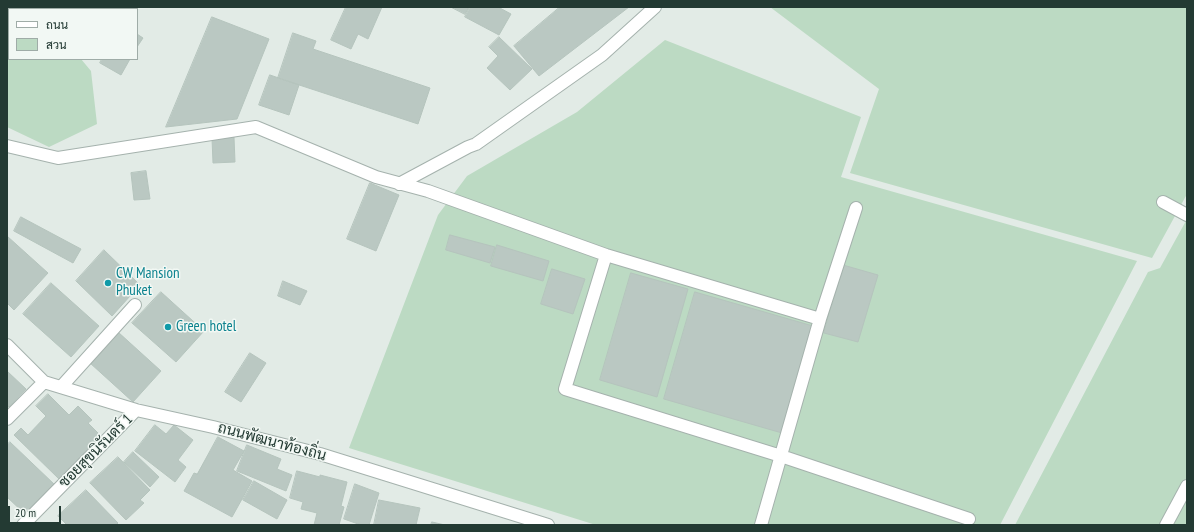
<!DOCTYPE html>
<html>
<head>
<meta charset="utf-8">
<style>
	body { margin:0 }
	#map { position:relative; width:1194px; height:532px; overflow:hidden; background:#e2ebe6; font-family:"PT Sans Narrow",Sarabun,sans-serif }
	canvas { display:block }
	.frame { position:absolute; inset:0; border:8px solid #233a33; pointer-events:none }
	.legend { position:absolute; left:8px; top:8px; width:130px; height:52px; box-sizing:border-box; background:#f2f8f4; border:1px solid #9faca7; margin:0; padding:5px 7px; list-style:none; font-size:12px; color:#233a33 }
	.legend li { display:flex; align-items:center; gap:8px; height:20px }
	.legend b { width:20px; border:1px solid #9faca7 }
	.scale { position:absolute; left:8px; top:506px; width:53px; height:18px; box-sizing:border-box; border:2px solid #233a33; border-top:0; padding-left:5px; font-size:12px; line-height:14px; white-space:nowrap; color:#233a33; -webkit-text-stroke:3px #f2f8f4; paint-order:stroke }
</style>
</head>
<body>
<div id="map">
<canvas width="1194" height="532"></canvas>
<div class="frame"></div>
<ul class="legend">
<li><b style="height:5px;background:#fff"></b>ถนน</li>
<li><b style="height:11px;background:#bcdac3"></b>สวน</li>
</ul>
<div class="scale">20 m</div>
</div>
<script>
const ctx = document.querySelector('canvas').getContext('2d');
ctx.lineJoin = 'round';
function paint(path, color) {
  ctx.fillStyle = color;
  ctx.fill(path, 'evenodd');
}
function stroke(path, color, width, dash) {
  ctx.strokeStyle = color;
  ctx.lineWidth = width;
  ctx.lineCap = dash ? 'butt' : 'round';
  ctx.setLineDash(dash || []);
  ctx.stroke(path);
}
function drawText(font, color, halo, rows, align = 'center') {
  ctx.font = font + ' "PT Sans Narrow",Sarabun,sans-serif';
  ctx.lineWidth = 3;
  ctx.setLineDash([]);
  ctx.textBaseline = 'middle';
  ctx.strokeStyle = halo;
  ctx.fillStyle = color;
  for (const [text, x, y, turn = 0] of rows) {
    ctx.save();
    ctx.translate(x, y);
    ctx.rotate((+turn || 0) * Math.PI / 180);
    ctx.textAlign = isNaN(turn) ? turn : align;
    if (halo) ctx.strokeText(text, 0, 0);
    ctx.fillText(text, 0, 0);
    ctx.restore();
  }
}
paint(new Path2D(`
	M 7,7 L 26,7 L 35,9 L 9,9 L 9,59 L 81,59 L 91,71 L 97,124 L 49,147 L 7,127 Z
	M 770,7 L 1187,7 L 1187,194 L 1152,258 L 850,173 L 879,89 Z
	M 665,40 L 861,117 L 841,177 L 1137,261 L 1000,525 L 596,525 L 349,448 L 438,215 L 467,176 L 577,112 Z
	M 1187,219 L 1187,525 L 1015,525 L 1148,272 L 1160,268 Z`), '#bcdac3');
const building = new Path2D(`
	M 346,7 L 382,7 L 368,39 L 358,34 L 351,49 L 331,40 Z
	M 451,7 L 469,7 L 465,14 Z
	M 470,7 L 498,7 L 511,14 L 499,35 L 465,17 Z
	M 560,7 L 629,7 L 539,76 L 514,46 Z
	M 212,17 L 269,39 L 237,119 L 166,127 Z
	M 293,33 L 316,41 L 313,49 L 430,88 L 418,124 L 278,78 Z
	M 137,34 L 143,38 L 137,47 Z
	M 499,37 L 532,69 L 510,90 L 487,68 L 498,56 L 489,47 Z
	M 102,59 L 130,59 L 121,75 L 100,63 Z
	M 270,75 L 299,85 L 289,115 L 259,105 Z
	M 234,137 L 235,162 L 213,163 L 212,138 Z
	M 146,171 L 150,199 L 134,200 L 131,173 Z
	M 370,183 L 399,195 L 376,251 L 347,239 Z
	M 21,217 L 81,249 L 73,263 L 14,231 Z
	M 450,235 L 495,247 L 490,263 L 446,250 Z
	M 7,236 L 48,273 L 14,310 L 7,303 Z
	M 497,245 L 549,261 L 543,281 L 491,266 Z
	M 104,250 L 140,285 L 112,316 L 76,281 Z
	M 843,265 L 878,275 L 858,342 L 824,333 Z
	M 552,269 L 585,279 L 573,314 L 541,304 Z
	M 631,273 L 688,289 L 657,397 L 600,380 Z
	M 283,281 L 307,291 L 300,305 L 278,296 Z
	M 51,283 L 99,326 L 71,357 L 23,314 Z
	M 161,292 L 204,331 L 176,362 L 132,323 Z
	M 695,292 L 813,326 L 782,433 L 664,399 Z
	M 118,332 L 161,371 L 133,402 L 90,363 Z
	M 250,353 L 266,363 L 241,402 L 225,392 Z
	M 7,371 L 26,389 L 9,407 L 7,405 Z
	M 48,394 L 69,415 L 78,406 L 92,420 L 88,423 L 101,436 L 59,479 L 14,435 L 21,428 L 28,435 L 46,416 L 36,406 Z
	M 155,425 L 166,434 L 174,425 L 193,440 L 178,460 L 186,467 L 175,482 L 135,451 Z
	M 218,437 L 244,451 L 233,470 L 252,481 L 232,517 L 184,491 L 194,473 L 197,474 Z
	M 10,442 L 55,485 L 26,515 L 7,497 L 7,445 Z
	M 247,445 L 281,459 L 277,469 L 292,475 L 286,491 L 237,471 Z
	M 133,452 L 159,477 L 150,487 L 124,462 Z
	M 118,457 L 150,490 L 140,500 L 144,503 L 126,520 L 90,483 Z
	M 297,471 L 320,477 L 320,475 L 347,482 L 341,506 L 344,507 L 339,525 L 314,525 L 317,513 L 301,509 L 303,502 L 290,498 Z
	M 254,481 L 287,500 L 277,519 L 243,500 Z
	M 355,484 L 379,493 L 369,525 L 361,525 L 344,519 Z
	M 86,490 L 118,523 L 116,525 L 67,525 L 58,516 Z
	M 379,500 L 420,508 L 416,525 L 374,525 Z
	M 432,522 L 445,525 L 431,525 Z`);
paint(building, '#bac8c2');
stroke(building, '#b5c4bd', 1);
const minor = new Path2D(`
	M 7,146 L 58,158 L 256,127 L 376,177 L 428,191 L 606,255 L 820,319
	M 399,184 L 468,147 L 476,144 L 602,55 L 655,7
	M 1163,202 L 1187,215
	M 606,255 L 565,389 L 781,456 L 969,519
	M 7,345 L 44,382 L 136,410 L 213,427 L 320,454 L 548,525
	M 61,387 L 135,305
	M 7,419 L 44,382
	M 23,525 L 136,410
	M 761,525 L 820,319 L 856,208
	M 1166,525 L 1187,486`);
stroke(minor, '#a5b2ad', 14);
stroke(minor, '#fff', 12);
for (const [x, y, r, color] of [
	[108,283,4,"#0f9aa8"],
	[168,327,4,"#0f9aa8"]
]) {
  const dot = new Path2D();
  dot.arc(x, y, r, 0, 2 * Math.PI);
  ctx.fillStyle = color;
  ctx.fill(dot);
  stroke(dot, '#f2f8f4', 1.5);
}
drawText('15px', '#0d838f', '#f2f8f4', [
	["CW Mansion",116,274],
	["Phuket",116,291],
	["Green hotel",176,327]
], 'left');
drawText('15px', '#233a33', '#f2f8f4', [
	["ถนนพัฒนาท้องถิ่น",272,442,15],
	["ซอยสุขนิรันดร์ 1",96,451,-45]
]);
</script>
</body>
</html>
